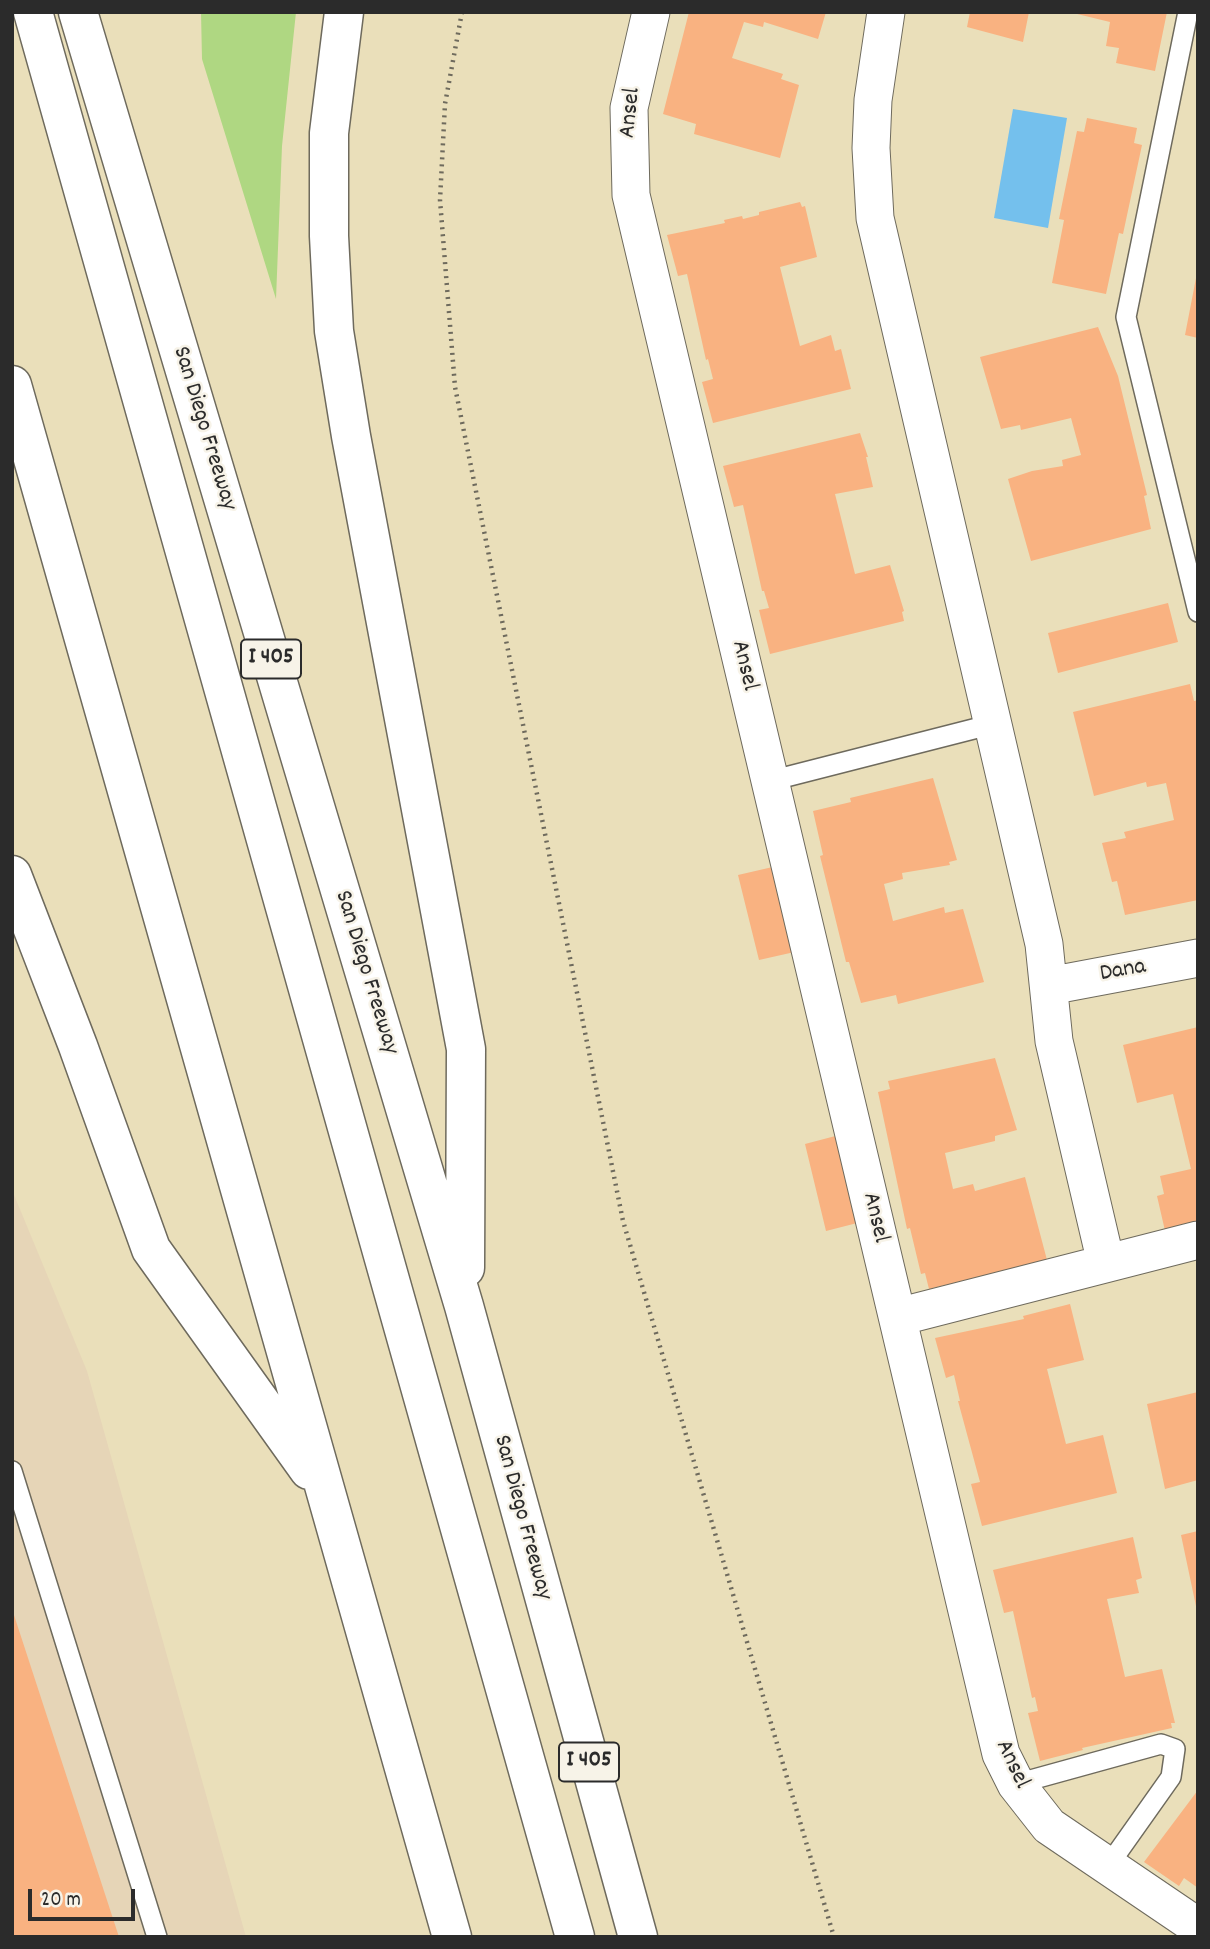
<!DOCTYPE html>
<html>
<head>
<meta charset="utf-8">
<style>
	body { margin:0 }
	#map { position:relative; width:1210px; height:1949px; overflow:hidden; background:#eadfba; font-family:Dekko,sans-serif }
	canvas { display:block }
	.frame { position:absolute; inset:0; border:14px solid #2b2b2b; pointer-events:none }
	.scale { position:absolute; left:28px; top:1889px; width:107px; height:32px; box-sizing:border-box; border:4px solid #2b2b2b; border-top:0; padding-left:9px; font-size:21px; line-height:24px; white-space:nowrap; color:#2b2b2b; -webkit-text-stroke:5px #f7f3e8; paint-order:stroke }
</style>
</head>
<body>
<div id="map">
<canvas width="1210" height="1949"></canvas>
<div class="frame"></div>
<div class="scale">20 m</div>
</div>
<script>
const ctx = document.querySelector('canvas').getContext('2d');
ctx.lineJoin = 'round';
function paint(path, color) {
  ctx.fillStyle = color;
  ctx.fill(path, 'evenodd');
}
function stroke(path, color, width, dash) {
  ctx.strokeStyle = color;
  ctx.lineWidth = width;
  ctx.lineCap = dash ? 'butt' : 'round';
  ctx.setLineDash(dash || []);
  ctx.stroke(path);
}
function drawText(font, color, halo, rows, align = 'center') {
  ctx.font = font + ' Dekko,sans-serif';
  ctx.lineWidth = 5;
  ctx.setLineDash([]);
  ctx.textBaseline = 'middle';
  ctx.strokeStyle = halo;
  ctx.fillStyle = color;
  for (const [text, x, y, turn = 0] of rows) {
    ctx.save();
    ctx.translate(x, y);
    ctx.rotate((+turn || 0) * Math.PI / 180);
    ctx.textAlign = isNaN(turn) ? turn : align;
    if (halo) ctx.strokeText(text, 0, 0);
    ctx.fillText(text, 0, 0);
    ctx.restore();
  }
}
paint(new Path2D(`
	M 12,1190 L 87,1371 L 246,1937 L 12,1937 Z`), '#e6d5b7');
paint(new Path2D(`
	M 201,12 L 296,12 L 282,146 L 276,299 L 202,59 Z`), '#afd782');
paint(new Path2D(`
	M 1013,109 L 1067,118 L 1048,228 L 994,218 Z`), '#74c0ed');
paint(new Path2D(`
	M 689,12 L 826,12 L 818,39 L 764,22 L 763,27 L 744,22 L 732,58 L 783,74 L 781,79 L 799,85 L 780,158 L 694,134 L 696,124 L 663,114 Z
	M 970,12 L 1029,12 L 1023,42 L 967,27 Z
	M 1069,12 L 1167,12 L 1155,71 L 1116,63 L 1119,48 L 1106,46 L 1110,22 Z
	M 1087,118 L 1137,128 L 1134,143 L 1142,145 L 1123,234 L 1119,233 L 1106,294 L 1052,283 L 1064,220 L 1059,219 L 1077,131 L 1084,132 Z
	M 800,202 L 802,207 L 805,206 L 817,257 L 780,267 L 800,346 L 831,335 L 835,351 L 841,349 L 851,389 L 713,423 L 702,382 L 713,379 L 708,359 L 706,360 L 687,274 L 678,276 L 667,235 L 725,223 L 724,220 L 742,216 L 743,219 L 759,215 L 759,212 Z
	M 1196,278 L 1198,278 L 1198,338 L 1185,335 Z
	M 1098,327 L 1118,376 L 1147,495 L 1144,496 L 1151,529 L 1031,561 L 1008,479 L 1032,471 L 1063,466 L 1062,460 L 1081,455 L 1071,418 L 1021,430 L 1020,425 L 1001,429 L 980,357 Z
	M 860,433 L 868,457 L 866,457 L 873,487 L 835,494 L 855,574 L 890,565 L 904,611 L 902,612 L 904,621 L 770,654 L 759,610 L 769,608 L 764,591 L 762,591 L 743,505 L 734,507 L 723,466 Z
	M 1168,603 L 1178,642 L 1058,673 L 1048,633 Z
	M 1190,684 L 1194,701 L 1198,700 L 1198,900 L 1125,915 L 1117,881 L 1112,882 L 1102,843 L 1126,838 L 1124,832 L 1174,820 L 1166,783 L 1147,787 L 1146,782 L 1094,796 L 1073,712 Z
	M 933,778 L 957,860 L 949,862 L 950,865 L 902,873 L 903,879 L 884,884 L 893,921 L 944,907 L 945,913 L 963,909 L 984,982 L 898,1004 L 896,995 L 861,1003 L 849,962 L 846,962 L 820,856 L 823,855 L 813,811 L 851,802 L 850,798 Z
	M 777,866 L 799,951 L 759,960 L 738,875 Z
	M 1198,1027 L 1198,1228 L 1166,1235 L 1157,1196 L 1164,1194 L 1160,1176 L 1191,1169 L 1173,1094 L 1137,1103 L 1123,1045 Z
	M 995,1058 L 1017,1130 L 995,1136 L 995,1141 L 945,1153 L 953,1189 L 973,1184 L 975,1191 L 1025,1177 L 1047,1260 L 929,1289 L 925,1273 L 921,1274 L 910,1228 L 907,1229 L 878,1092 L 890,1089 L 888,1081 Z
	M 843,1134 L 865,1221 L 826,1231 L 805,1144 Z
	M 1070,1304 L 1084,1360 L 1047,1369 L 1066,1444 L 1103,1435 L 1117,1493 L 982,1526 L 971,1484 L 980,1482 L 958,1401 L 960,1401 L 954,1375 L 946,1378 L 935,1338 L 1024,1319 L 1023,1316 Z
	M 1198,1392 L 1198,1480 L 1165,1489 L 1147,1404 Z
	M 1198,1531 L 1198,1611 L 1197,1611 L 1181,1535 Z
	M 1133,1537 L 1142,1578 L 1136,1580 L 1139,1593 L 1107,1599 L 1125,1677 L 1162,1669 L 1175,1723 L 1171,1723 L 1172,1728 L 1082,1748 L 1083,1750 L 1040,1761 L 1028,1713 L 1038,1711 L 1035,1697 L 1032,1698 L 1013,1611 L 1004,1613 L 993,1570 Z
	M 12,1612 L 13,1612 L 119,1937 L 12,1937 Z
	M 1198,1790 L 1198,1888 L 1184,1878 L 1179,1886 L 1144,1862 Z`), '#f9b281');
const lane = new Path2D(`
	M 1188,12 L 1126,317 L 1198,612
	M 770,781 L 993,724
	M 12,1471 L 157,1937
	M 1016,1784 L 1161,1744 L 1175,1749 L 1171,1777 L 1108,1866`);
const street = new Path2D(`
	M 651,12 L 629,108 L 631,195 L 1001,1754 L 1016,1784 L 1049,1826 L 1198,1927
	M 886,12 L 873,100 L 871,148 L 875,218 L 1044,944 L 1054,1041 L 1106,1263
	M 1049,986 L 1198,958
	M 898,1317 L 1198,1240`);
const highway = new Path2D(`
	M 33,12 L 575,1937
	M 78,12 L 464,1306 L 638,1937
	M 344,12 L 329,133 L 329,236 L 334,331 L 351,436 L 466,1049 L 465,1268
	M 12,385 L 452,1937
	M 12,875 L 78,1046 L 151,1249 L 309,1470`);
stroke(lane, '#6e6a5d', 22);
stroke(street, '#6e6a5d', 39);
stroke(highway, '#6e6a5d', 41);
stroke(new Path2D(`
	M 462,12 L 445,104 L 440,200 L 455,387 L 623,1221 L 834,1937`), '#6e6a5d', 4.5, [2, 5]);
stroke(lane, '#fff', 19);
stroke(street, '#fff', 37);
stroke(highway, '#fff', 38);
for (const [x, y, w] of [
	[271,659,60],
	[589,1762,60]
]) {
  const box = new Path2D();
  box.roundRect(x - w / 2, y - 19.5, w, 39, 5);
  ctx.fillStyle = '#f7f3e8';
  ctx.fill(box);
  stroke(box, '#2b2b2b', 2);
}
drawText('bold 23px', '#2b2b2b', null, [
	["I 405",271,659],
	["I 405",589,1762]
]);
drawText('24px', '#2b2b2b', '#f7f3e8', [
	["Ansel",632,113,-84],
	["San Diego Freeway",203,429,73],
	["Ansel",743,666,77],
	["Dana",1123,972,-10],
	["San Diego Freeway",365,973,73],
	["Ansel",874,1218,77],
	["San Diego Freeway",521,1518,75],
	["Ansel",1011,1765,65]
]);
</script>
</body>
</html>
